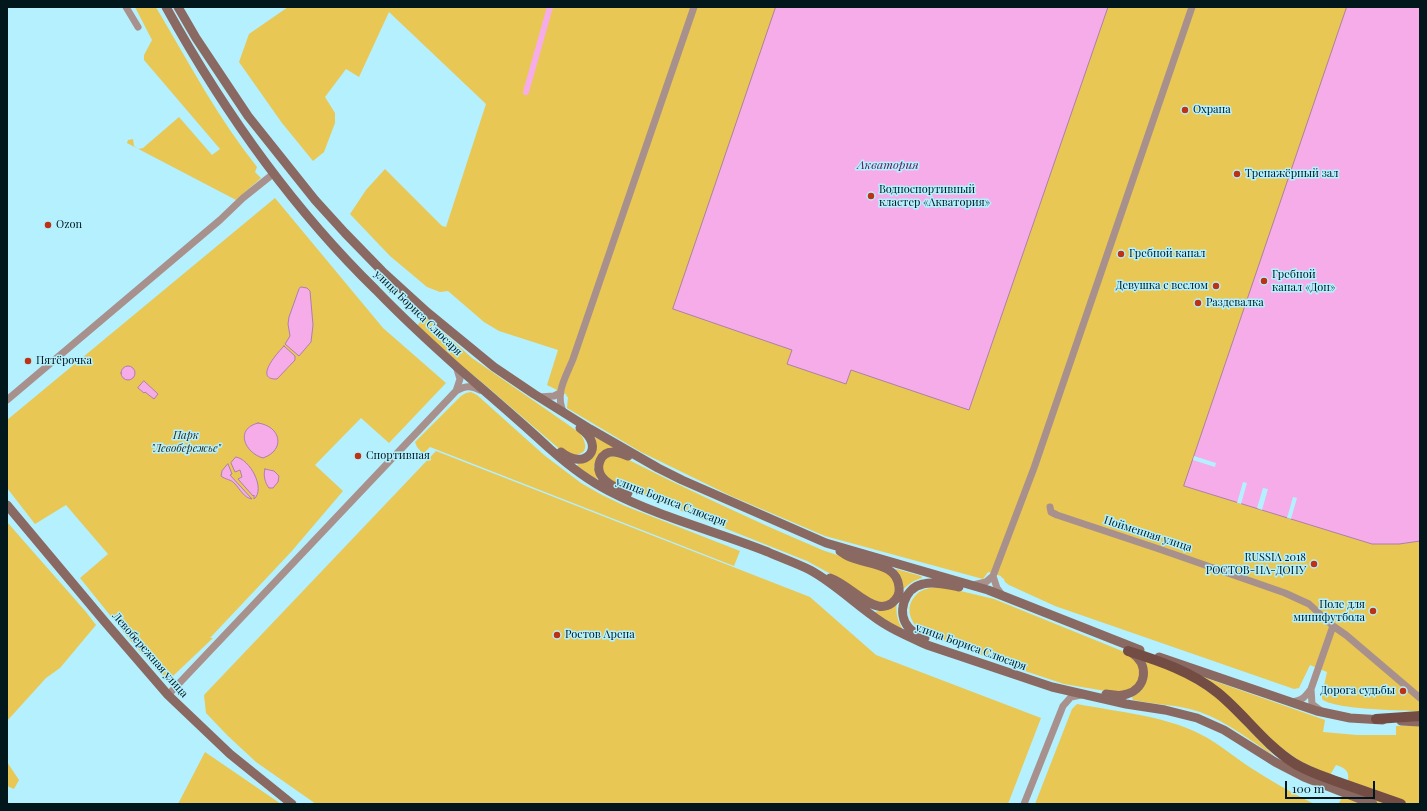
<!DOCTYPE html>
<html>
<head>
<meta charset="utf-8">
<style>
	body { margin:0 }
	#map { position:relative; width:1427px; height:811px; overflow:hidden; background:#b4f0fe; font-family:"Playfair Display",serif }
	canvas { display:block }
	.frame { position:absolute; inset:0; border:8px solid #01171c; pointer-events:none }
	.scale { position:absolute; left:1285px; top:781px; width:90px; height:18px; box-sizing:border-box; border:2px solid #01171c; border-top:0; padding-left:5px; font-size:12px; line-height:14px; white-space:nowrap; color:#01171c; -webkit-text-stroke:3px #b4f0fe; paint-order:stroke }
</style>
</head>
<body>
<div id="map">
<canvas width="1427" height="811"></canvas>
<div class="frame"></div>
<div class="scale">100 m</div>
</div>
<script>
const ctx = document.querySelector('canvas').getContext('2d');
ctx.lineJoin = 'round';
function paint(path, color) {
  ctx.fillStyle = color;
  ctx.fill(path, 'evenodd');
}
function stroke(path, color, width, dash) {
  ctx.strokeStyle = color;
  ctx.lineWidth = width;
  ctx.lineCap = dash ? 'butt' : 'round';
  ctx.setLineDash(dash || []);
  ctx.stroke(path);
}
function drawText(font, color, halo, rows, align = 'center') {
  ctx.font = font + ' "Playfair Display",serif';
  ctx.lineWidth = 3;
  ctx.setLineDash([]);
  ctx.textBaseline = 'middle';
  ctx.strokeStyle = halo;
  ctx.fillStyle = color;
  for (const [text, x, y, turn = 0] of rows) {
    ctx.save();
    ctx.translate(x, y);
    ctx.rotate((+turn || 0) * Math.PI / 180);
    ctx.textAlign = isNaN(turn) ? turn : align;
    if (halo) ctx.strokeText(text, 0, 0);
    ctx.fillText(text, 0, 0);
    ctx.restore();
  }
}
paint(new Path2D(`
	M 135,7 L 155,7 L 157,9 C 189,63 218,118 257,167 L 255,172 L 261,178 L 236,200 L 127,143 L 128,140 L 133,139 L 134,146 L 138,149 L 143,148 L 179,117 L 212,155 L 220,149 L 144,60 L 144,55 L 152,40 Z
	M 288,7 L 1420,7 L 1420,711 C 1403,711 1331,709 1322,699 L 1322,695 L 1327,672 L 1310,665 L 1299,688 L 1294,689 L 1055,606 L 1009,585 L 1005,582 L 1004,579 L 1001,577 L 1001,576 L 988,572 L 983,579 L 825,536 L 731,496 L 641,452 L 567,408 L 568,397 L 566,396 L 567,395 L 547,385 L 558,350 L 499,331 L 484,322 L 448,291 L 440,292 L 427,287 L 390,256 L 350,214 L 366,190 L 385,169 L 442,226 L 446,227 L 486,104 L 389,12 L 359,77 L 346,69 L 325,97 L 335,113 L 335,123 L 324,152 L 313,161 L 282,123 L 239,62 L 249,34 Z
	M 275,198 L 383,328 L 446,383 L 389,443 L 361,418 L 315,465 L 343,491 L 291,552 L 210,638 L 213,638 L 173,676 L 161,675 L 130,640 L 80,578 L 108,554 L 66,505 L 35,524 L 7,488 L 7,420 Z
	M 425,316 L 472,358 L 580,433 C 584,439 590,451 579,454 C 575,456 568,453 563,452 L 484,384 L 453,359 L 417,326 Z
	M 471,392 L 477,395 L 544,455 L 581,483 L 602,495 L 625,506 L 740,551 L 734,566 L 430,447 L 423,454 L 417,447 L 415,442 L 461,396 L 466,393 Z
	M 594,437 L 613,446 L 613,448 L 595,462 L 594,467 L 598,478 L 596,479 L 577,466 L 578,464 L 580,463 L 596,444 Z
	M 436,451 L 810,597 L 876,655 L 1041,718 L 1008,804 L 316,804 L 256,762 L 228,736 L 206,713 L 204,695 Z
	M 621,456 C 686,489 752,520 820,549 C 842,558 875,564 893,577 L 897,592 L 888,602 L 872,602 L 840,579 L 807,561 L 629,490 L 608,480 L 601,469 L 606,457 Z
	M 7,522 L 86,612 L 96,625 L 60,668 L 46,678 L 7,721 Z
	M 896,569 L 921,576 L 922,578 C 913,580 906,586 900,593 Z
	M 937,587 L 948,588 L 994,599 L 1127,653 L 1139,663 L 1141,678 L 1133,690 L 1117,693 L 1064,684 L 1019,669 L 925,634 C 912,626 902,608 917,594 C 922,589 930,588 937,587 Z
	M 897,599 C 896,610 896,619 902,628 L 901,629 L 875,613 L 875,612 L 886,608 Z
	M 1143,660 L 1180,674 L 1206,690 L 1222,702 L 1274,756 C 1250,740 1227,722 1200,712 C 1178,704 1155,705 1133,700 L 1132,697 L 1142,690 Z
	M 1203,677 L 1325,720 L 1323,732 L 1357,735 L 1396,735 L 1396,726 L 1420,726 L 1420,804 L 1338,804 C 1341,801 1342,797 1344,792 C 1349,779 1353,770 1336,765 L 1330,775 L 1300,761 L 1280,747 Z
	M 1077,704 C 1118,712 1162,715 1200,734 C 1218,743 1234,757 1251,768 C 1271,781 1292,793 1314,804 L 1035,804 L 1072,709 Z
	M 205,752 L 281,804 L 178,804 Z
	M 7,762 L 19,780 L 14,789 L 7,786 Z`), '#e8c755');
const water = new Path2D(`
	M 776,7 L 1108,7 L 969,410 L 851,370 L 846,384 L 787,364 L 792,350 L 673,309 Z
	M 1347,7 L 1420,7 L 1420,541 L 1399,544 L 1372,544 L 1184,486 Z
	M 301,287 L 307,288 L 310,291 L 313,325 L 311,342 L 299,356 L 285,344 L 290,336 L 288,324 L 289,317 L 299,289 Z
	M 284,346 L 295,356 L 295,360 L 277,379 C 253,380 278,352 284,346 Z
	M121 373a7 7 0 1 1 14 0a7 7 0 1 1-14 0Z
	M 144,381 L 158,394 L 154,399 L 145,392 L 144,393 L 138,388 Z
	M 258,423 C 281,426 286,450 263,458 C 245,453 234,429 258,423 Z
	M 236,457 C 250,459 266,489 254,499 L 254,495 L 253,496 L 238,479 L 242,477 L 240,470 L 235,472 L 231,463 Z
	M 228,464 L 232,474 L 230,475 L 252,499 C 244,498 240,489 235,484 C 231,479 226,480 221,476 L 222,471 Z
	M 265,469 L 274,471 L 279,476 L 278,482 L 273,488 L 269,488 C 265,483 263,475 265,469 Z`);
paint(water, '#f7acea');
stroke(water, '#ad7fac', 1);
paint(new Path2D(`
	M 1194,456 L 1216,463 L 1215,467 L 1193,460 Z
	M 1243,482 L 1247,483 L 1241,504 L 1237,503 Z
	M 1263,488 L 1268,489 L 1262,510 L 1257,508 Z
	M 1293,497 L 1297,498 L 1291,519 L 1287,518 Z`), '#b4f0fe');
stroke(new Path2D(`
	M 526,92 L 550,7`), '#f7acea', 6);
stroke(new Path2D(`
	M 126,7 L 138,27
	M 456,366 L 460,379 L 456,391
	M 539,397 L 554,396 L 560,393
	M 7,400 L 220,220 L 243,198 L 273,174
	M 564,413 C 554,394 566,377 573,359 L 694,7
	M 1050,507 L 1051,512 L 1057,515 L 1159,549 L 1285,593 L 1309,604 L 1333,626 L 1346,635 L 1420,698
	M 993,576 L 997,588 L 1003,596
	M 973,585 L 986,582 L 993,576 L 1034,468 L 1192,7
	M 1311,689 L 1312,704 L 1320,710
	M 168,695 L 456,391 C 465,386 470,385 480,390
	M 1291,702 C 1302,701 1305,697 1311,689 L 1333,626
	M 1024,804 L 1063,706 L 1071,697 L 1081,695`), '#a8918c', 7);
stroke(new Path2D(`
	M 166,7 C 223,110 292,208 376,290 C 402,317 429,342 457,367 C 488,394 520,421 550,449 C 568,465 587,480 609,491 C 659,517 715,531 768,552 C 781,558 796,563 810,570 C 836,584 858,607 883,623 C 897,632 912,638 927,645 L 1052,687 L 1126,704 L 1165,710 L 1197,718 L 1224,730 L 1275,762 L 1304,777 L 1373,804
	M 178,7 L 196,38 L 248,116 L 315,200 L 345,233 L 382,271 L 427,312 L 494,367 L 534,394 L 590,429 L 658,468 L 682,480 L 826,543 L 988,590 L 1140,650
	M 561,452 C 585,472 607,447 580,428
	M 628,456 C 623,454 619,452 613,452 C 600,452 595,467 602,477 C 607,485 619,489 628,493
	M 7,505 L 105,622 L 168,695 L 230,754 L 292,804
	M 830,578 C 847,584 863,603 878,606 C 883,607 888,606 892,603 C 897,599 900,593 899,587 C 897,563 868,565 850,557 C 847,556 843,553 840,551
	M 925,638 C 919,635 914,633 909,628 C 896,614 904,588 923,584 C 935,581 948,585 959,587
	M 1159,657 L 1317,711 L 1350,718 L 1383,720
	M 1106,694 C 1113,695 1120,697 1127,694 C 1147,688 1149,664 1132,653
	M 1401,721 L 1420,722`), '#8a6962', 9);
stroke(new Path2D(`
	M 1128,651 C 1160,661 1192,672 1218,693 C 1245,715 1264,744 1294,763 C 1308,772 1325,777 1341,783 C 1361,790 1381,797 1401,804
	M 1376,719 L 1420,716`), '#734d44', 10);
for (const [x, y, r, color] of [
	[1185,110,4,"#bd3214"],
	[1237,174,4,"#bd3214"],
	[871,196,4,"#bd3214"],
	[48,225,4,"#bd3214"],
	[1121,254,4,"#bd3214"],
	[1264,281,4,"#bd3214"],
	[1216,286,4,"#bd3214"],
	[1198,303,4,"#bd3214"],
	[28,361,4,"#bd3214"],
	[358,456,4,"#bd3214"],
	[1314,564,4,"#bd3214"],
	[1373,611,4,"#bd3214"],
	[557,635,4,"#bd3214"],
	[1403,691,4,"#bd3214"]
]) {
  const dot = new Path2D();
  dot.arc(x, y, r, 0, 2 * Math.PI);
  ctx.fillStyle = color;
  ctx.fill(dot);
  stroke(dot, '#b4f0fe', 1.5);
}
drawText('11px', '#01171c', '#b4f0fe', [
	["Охрана",1193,110],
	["Тренажёрный зал",1245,174],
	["Водноспортивный",879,190],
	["кластер «Акватория»",879,203],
	["Ozon",56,225],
	["Гребной канал",1129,254],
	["Гребной",1272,275],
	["канал «Дон»",1272,288],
	["Девушка с веслом",1208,286,"right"],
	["Раздевалка",1206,303],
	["Пятёрочка",36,361],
	["Спортивная",366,456],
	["RUSSIA 2018",1306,558,"right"],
	["РОСТОВ-НА-ДОНУ",1306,571,"right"],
	["Поле для",1365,605,"right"],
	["минифутбола",1365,618,"right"],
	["Ростов Арена",565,635],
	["Дорога судьбы",1395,691,"right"]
], 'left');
drawText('11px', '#01171c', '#b4f0fe', [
	["улица Бориса Слюсаря",418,313,44],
	["улица Бориса Слюсаря",671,502,21],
	["Пойменная улица",1148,534,18],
	["улица Бориса Слюсаря",971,647,20],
	["Левобережная улица",150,655,49]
]);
drawText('italic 11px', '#312b16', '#b4f0fe', [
	["Парк",186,436],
	["\"Левобережье\"",186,449]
]);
drawText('italic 12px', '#66145c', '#b4f0fe', [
	["Акватория",888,165]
]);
</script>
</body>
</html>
